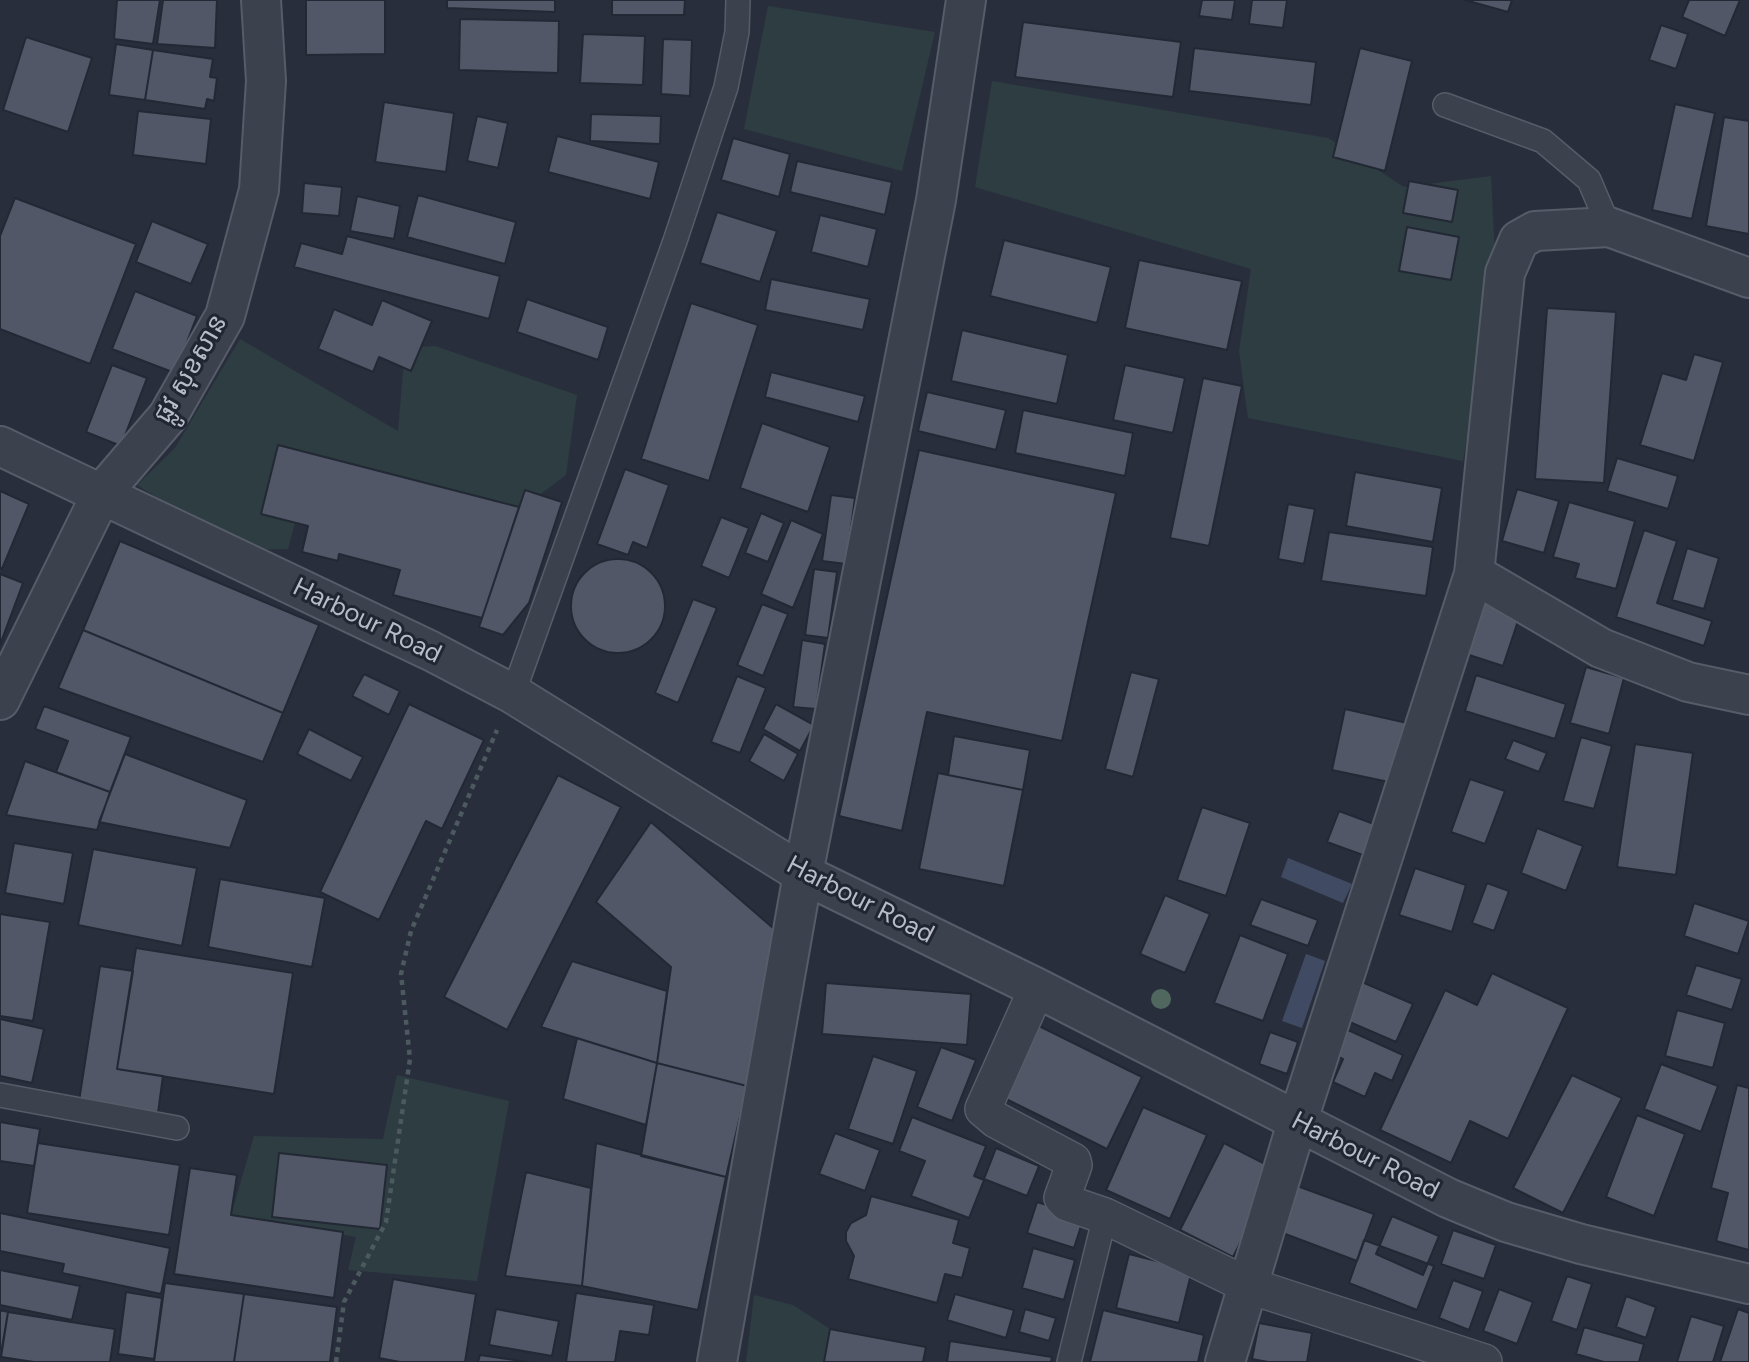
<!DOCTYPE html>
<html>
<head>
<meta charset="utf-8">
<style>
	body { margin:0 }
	canvas { display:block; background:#282e3c }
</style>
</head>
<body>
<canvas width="1749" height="1362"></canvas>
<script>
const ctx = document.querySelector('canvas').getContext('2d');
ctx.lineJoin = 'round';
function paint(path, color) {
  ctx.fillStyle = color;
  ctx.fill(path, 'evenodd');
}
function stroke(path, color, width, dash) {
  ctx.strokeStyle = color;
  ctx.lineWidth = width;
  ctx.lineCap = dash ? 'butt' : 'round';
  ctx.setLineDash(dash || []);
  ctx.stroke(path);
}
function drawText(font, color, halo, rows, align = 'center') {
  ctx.font = font + ' Figtree,"Noto Sans Khmer",sans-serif';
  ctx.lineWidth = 6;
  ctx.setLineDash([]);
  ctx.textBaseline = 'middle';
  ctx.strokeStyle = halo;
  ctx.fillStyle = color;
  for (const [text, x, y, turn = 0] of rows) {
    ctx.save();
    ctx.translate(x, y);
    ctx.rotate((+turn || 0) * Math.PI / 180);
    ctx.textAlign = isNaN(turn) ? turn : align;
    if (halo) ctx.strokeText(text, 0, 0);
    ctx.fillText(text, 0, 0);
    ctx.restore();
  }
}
paint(new Path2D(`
	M 768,6 L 935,32 L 902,171 L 744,129 Z
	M 992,81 L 1328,138 L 1404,187 L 1491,176 L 1496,278 L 1463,461 L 1248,418 L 1239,351 L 1251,269 L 975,187 Z
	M 240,339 L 398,431 L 405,348 L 435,346 L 577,395 L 566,475 L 506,520 L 301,473 L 295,523 L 288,549 L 240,550 L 137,485 L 175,448 Z
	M 397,1075 L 509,1101 L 477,1281 L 348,1270 L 356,1237 L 231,1215 L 254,1136 L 383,1139 Z
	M 754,1295 L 793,1305 L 830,1329 L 825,1362 L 746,1362 Z`), '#2d3d41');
paint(new Path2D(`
	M 1288,858 L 1352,884 L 1343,903 L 1281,877 Z
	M 1306,954 L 1325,961 L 1302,1028 L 1282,1021 Z`), '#404b63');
const building = new Path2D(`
	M 117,0 L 160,0 L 153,44 L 114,39 Z
	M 163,0 L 217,0 L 215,48 L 157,44 Z
	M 306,0 L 385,0 L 385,54 L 306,55 Z
	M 447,0 L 555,0 L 555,12 L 447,8 Z
	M 612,0 L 685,0 L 684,15 L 612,15 Z
	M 1202,0 L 1235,0 L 1232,20 L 1199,16 Z
	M 1252,0 L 1287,0 L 1283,28 L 1249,24 Z
	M 1465,0 L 1512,0 L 1508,12 Z
	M 1689,0 L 1740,0 L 1725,36 L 1682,17 Z
	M 460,19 L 559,21 L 558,73 L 459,70 Z
	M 1023,22 L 1181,42 L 1173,97 L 1015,77 Z
	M 1661,25 L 1688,34 L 1676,69 L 1649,60 Z
	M 583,34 L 645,36 L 643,85 L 580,83 Z
	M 26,37 L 92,58 L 68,132 L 3,110 Z
	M 663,39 L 692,40 L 690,96 L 661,94 Z
	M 116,44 L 153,50 L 145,100 L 109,95 Z
	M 1194,48 L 1316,62 L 1311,105 L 1189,91 Z
	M 1360,48 L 1412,61 L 1385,171 L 1333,157 Z
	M 153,50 L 213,59 L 210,77 L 217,78 L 214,101 L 207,99 L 205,109 L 145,100 Z
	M 384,102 L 454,113 L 446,172 L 375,162 Z
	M 1675,104 L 1715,113 L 1692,219 L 1652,210 Z
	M 138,111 L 211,119 L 206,164 L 133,155 Z
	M 591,114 L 661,116 L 660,144 L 590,141 Z
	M 477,116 L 508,123 L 498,168 L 467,161 Z
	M 1724,117 L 1749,121 L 1749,234 L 1706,226 Z
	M 557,136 L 659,162 L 650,199 L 548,172 Z
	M 733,138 L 790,154 L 779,197 L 721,180 Z
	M 797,161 L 892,182 L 885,215 L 790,192 Z
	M 1409,181 L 1458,190 L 1452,222 L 1403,213 Z
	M 304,183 L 342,187 L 339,216 L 302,213 Z
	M 418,195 L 516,222 L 505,264 L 407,237 Z
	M 357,196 L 400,206 L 394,239 L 350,231 Z
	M 15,198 L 136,244 L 90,364 L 0,329 L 0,236 Z
	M 717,212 L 777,231 L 760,282 L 700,263 Z
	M 820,215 L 877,229 L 868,267 L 811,252 Z
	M 152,221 L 208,244 L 191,284 L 136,262 Z
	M 1407,227 L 1459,237 L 1451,280 L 1399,271 Z
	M 347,236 L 500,276 L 489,319 L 294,267 L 301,243 L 342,254 Z
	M 1004,240 L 1111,267 L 1097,323 L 990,296 Z
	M 1139,260 L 1242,281 L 1227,350 L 1125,328 Z
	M 771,279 L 870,299 L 863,330 L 765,310 Z
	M 135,291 L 197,316 L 175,373 L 112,349 Z
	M 527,299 L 608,327 L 598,360 L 517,332 Z
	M 382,300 L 432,321 L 411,371 L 379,357 L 373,372 L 318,349 L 334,309 L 372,325 Z
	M 691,303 L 758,325 L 709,481 L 641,459 Z
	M 1547,308 L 1616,312 L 1604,483 L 1535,479 Z
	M 962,330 L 1068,355 L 1057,404 L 951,381 Z
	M 1694,354 L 1723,362 L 1694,461 L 1640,445 L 1662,373 L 1686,380 Z
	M 112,365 L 147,378 L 121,446 L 86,432 Z
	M 1125,365 L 1185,378 L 1173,433 L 1113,420 Z
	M 771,372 L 865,396 L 858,422 L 765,397 Z
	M 1203,378 L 1242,386 L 1209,546 L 1170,538 Z
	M 927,392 L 1006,410 L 996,450 L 918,431 Z
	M 1023,410 L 1133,433 L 1125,476 L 1015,453 Z
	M 762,423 L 830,447 L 808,512 L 740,488 Z
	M 278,445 L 519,507 L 482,618 L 393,595 L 400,570 L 339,554 L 338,561 L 302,552 L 308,526 L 261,514 Z
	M 919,450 L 1116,493 L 1062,741 L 927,712 L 902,831 L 839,816 Z
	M 1617,458 L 1678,476 L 1668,509 L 1607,491 Z
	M 625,469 L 669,485 L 647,548 L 633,542 L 628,555 L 597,544 Z
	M 1355,472 L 1442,488 L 1433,542 L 1346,526 Z
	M 1517,489 L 1559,501 L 1544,553 L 1502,541 Z
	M 525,490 L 562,502 L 529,603 L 503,635 L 479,627 Z
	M 0,491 L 29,504 L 2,569 L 0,568 Z
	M 831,495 L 855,498 L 846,564 L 822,561 Z
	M 1569,502 L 1635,521 L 1616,589 L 1575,578 L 1579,564 L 1553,557 Z
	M 1288,504 L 1315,509 L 1304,564 L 1278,559 Z
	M 761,513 L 784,523 L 768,562 L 745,553 Z
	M 721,517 L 749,528 L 729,578 L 701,566 Z
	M 791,520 L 823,534 L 793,608 L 761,594 Z
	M 1644,530 L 1677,541 L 1657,603 L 1712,621 L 1704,646 L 1616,617 Z
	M 1329,532 L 1433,547 L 1426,596 L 1321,581 Z
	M 120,541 L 319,625 L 283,713 L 83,630 Z
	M 1687,548 L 1719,558 L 1704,609 L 1672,600 Z
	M571 606a47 47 0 1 1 94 0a47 47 0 1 1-94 0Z
	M 814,569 L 837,572 L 828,638 L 805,635 Z
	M 0,574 L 23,583 L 0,645 Z
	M 1486,595 L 1523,606 L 1503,666 L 1466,654 Z
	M 693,599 L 717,608 L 678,703 L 655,693 Z
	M 762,604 L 788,614 L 763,676 L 737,665 Z
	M 83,630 L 283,713 L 263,762 L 58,688 Z
	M 802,640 L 825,644 L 816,709 L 793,707 Z
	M 1586,667 L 1624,678 L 1609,734 L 1570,723 Z
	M 1131,672 L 1159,679 L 1133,777 L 1105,769 Z
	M 364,674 L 400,691 L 389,715 L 352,696 Z
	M 1476,675 L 1566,704 L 1555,739 L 1465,711 Z
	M 737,676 L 766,688 L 740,753 L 711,742 Z
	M 409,704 L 484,740 L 442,829 L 426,821 L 379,920 L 320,892 Z
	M 776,704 L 814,725 L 800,751 L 763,729 Z
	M 44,706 L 131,737 L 110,792 L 56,772 L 68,741 L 35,729 Z
	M 1345,709 L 1416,725 L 1403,785 L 1332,770 Z
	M 309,729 L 363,757 L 351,781 L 297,754 Z
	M 764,734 L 798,754 L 784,781 L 749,761 Z
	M 954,736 L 1030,750 L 1023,790 L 948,775 Z
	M 1581,737 L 1612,746 L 1594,809 L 1563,801 Z
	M 1513,740 L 1547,753 L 1539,772 L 1505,759 Z
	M 1635,744 L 1693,753 L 1676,875 L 1617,867 Z
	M 125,754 L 247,800 L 230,848 L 99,822 Z
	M 25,761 L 110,792 L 97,830 L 6,815 Z
	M 938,773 L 1023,790 L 1004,886 L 919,869 Z
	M 558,775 L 621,807 L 507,1030 L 444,997 Z
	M 1470,779 L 1505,791 L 1485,844 L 1451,832 Z
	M 1202,807 L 1250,823 L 1226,896 L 1177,880 Z
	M 1339,811 L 1382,827 L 1371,858 L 1327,842 Z
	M 651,822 L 781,935 L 747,1086 L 657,1063 L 671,967 L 596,902 Z
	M 1537,828 L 1583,846 L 1566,891 L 1521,873 Z
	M 14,843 L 73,853 L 64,904 L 5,893 Z
	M 93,849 L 197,868 L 182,946 L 78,925 Z
	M 1415,868 L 1466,885 L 1452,932 L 1399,915 Z
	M 220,879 L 325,898 L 312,967 L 208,947 Z
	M 1487,883 L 1509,891 L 1494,931 L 1472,923 Z
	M 1165,895 L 1210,914 L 1185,973 L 1140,954 Z
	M 1261,899 L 1318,920 L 1308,946 L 1250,925 Z
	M 1694,903 L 1749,921 L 1738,954 L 1684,936 Z
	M 0,914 L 50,922 L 33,1021 L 0,1016 Z
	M 1240,935 L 1288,954 L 1263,1021 L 1214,1003 Z
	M 136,948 L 293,973 L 274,1094 L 117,1069 Z
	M 572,961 L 667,991 L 657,1063 L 541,1027 Z
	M 1696,965 L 1742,979 L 1732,1010 L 1686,995 Z
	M 100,966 L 133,971 L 117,1069 L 163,1076 L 158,1113 L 79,1101 Z
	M 1492,973 L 1568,1008 L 1508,1139 L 1470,1121 L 1451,1163 L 1380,1130 L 1445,990 L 1477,1005 Z
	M 1355,979 L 1413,1004 L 1396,1042 L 1338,1017 Z
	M 826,983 L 971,994 L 967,1045 L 822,1034 Z
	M 1677,1010 L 1725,1023 L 1713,1068 L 1665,1056 Z
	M 0,1019 L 44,1029 L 32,1083 L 0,1076 Z
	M 1039,1026 L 1142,1077 L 1107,1149 L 1004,1098 Z
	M 1348,1030 L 1403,1055 L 1392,1081 L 1375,1073 L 1365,1097 L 1333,1082 L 1343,1059 L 1336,1055 Z
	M 1270,1032 L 1298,1042 L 1287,1074 L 1259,1064 Z
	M 577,1038 L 657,1063 L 646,1125 L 563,1099 Z
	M 941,1047 L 976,1060 L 952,1121 L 917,1107 Z
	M 873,1056 L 917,1071 L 893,1144 L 848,1129 Z
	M 657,1063 L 747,1086 L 726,1177 L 641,1156 Z
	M 1661,1064 L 1718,1086 L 1701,1132 L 1644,1109 Z
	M 1572,1075 L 1622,1098 L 1563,1213 L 1513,1188 Z
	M 1737,1085 L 1749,1088 L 1749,1250 L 1716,1241 L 1728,1193 L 1711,1188 Z
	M 1143,1107 L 1207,1135 L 1170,1219 L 1106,1190 Z
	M 1637,1115 L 1685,1134 L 1654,1216 L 1606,1197 Z
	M 912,1117 L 986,1146 L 974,1176 L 984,1180 L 969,1218 L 911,1196 L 925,1161 L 899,1151 Z
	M 0,1122 L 40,1129 L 34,1166 L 0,1161 Z
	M 835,1133 L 880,1150 L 865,1191 L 819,1174 Z
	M 38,1143 L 180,1165 L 169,1235 L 27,1213 Z
	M 596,1143 L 726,1177 L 698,1310 L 582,1286 Z
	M 1224,1143 L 1277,1170 L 1233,1257 L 1180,1230 Z
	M 996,1148 L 1039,1166 L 1027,1196 L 984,1179 Z
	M 279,1153 L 387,1165 L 380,1229 L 272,1217 Z
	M 190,1168 L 237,1175 L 231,1215 L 343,1232 L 334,1298 L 174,1274 Z
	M 526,1172 L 591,1188 L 582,1286 L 505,1276 Z
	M 1289,1183 L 1374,1214 L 1357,1261 L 1272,1229 Z
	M 871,1196 L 959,1220 L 953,1243 L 970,1248 L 962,1278 L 945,1274 L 937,1303 L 848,1279 L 854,1256 L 846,1241 L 846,1232 L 851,1223 L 866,1215 Z
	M 1037,1202 L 1084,1217 L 1074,1248 L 1027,1233 Z
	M 0,1213 L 170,1248 L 161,1294 L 62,1273 L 64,1264 L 0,1251 Z
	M 1392,1216 L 1439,1236 L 1423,1275 L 1376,1254 Z
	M 1453,1230 L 1496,1245 L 1484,1279 L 1441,1264 Z
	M 1364,1240 L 1434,1266 L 1417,1310 L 1349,1283 Z
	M 1033,1248 L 1075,1260 L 1064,1300 L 1022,1288 Z
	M 1129,1254 L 1192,1270 L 1179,1323 L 1116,1308 Z
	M 0,1270 L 80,1286 L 72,1320 L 0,1305 Z
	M 1567,1276 L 1592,1284 L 1577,1330 L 1551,1321 Z
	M 393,1279 L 476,1294 L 465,1362 L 400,1362 L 379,1358 Z
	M 1453,1280 L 1483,1291 L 1469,1330 L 1439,1318 Z
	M 165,1283 L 244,1294 L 234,1362 L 154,1362 Z
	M 1499,1289 L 1533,1302 L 1517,1344 L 1483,1331 Z
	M 126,1292 L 162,1298 L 154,1359 L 118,1354 Z
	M 576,1293 L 654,1305 L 649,1335 L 620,1331 L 615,1362 L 566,1362 Z
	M 244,1294 L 337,1307 L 330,1362 L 234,1362 Z
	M 955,1294 L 1014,1310 L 1006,1338 L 947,1320 Z
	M 1626,1296 L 1656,1307 L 1646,1338 L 1616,1327 Z
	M 496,1309 L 559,1321 L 552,1356 L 489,1345 Z
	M 1025,1309 L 1056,1318 L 1049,1341 L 1019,1332 Z
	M 1738,1309 L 1749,1313 L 1749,1362 L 1720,1362 Z
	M 0,1310 L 8,1312 L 2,1348 L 0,1348 Z
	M 1103,1310 L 1204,1335 L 1198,1362 L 1090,1362 Z
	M 8,1312 L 115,1329 L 110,1362 L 34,1362 L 1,1357 Z
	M 1691,1316 L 1724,1326 L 1713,1362 L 1677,1362 Z
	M 1259,1323 L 1312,1333 L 1307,1362 L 1268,1362 L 1252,1359 Z
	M 1584,1327 L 1644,1344 L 1639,1362 L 1604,1362 L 1576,1354 Z
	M 830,1329 L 926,1347 L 923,1362 L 824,1362 Z
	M 950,1341 L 1052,1357 L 1051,1362 L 947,1362 Z
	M 480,1355 L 528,1362 L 478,1362 Z`);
paint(building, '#515767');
stroke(building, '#222834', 2);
const service = new Path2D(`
	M 1445,105 L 1543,141 L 1589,180 L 1609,227
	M 513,694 L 675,241 L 726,87 L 737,32 L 738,0
	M 0,1095 L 177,1128
	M 1069,1362 L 1105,1216`);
const pedestrian = new Path2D(`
	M 1037,988 L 983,1109 L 996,1120 L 1073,1161 L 1074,1165 L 1062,1198 L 1067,1203 L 1105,1216 L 1247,1285 L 1484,1362`);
const minor = new Path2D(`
	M 1474,574 L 1601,648 L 1688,682 L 1749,695
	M 717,1362 L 803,874 L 936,200 L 966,0
	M 1225,1362 L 1297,1123 L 1474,574 L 1505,273 L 1519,240 L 1535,231 L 1609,227 L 1749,278`);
const tertiary = new Path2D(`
	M 0,446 L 431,651 L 513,694 L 803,874 L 1037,988 L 1448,1198 L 1506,1222 L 1581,1244 L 1749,1284
	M 0,700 L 102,493 L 168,416 L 225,316 L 259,190 L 266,81 L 261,0`);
stroke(service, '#565c68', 26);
stroke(pedestrian, '#565c68', 38);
stroke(minor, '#565c68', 42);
stroke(tertiary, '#565c68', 42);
stroke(new Path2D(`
	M 336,1362 L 344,1302 L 386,1222 L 410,1059 L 401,974 L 411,931 L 497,730`), '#4c5a5f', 4.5, [5, 5]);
stroke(service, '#3b414d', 23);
stroke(pedestrian, '#3b414d', 35);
stroke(minor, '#3b414d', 38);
stroke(tertiary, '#3b414d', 38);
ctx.fillStyle = '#506760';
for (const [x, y] of [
	[1161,999]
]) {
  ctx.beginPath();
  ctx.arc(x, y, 10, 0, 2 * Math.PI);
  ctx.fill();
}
drawText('26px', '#b8bcc8', '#202632', [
	["ផ្លូវ សុខសាន",191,369,-60],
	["Harbour Road",367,621,26],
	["Harbour Road",860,900,27],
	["Harbour Road",1365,1156,27]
]);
</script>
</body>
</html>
